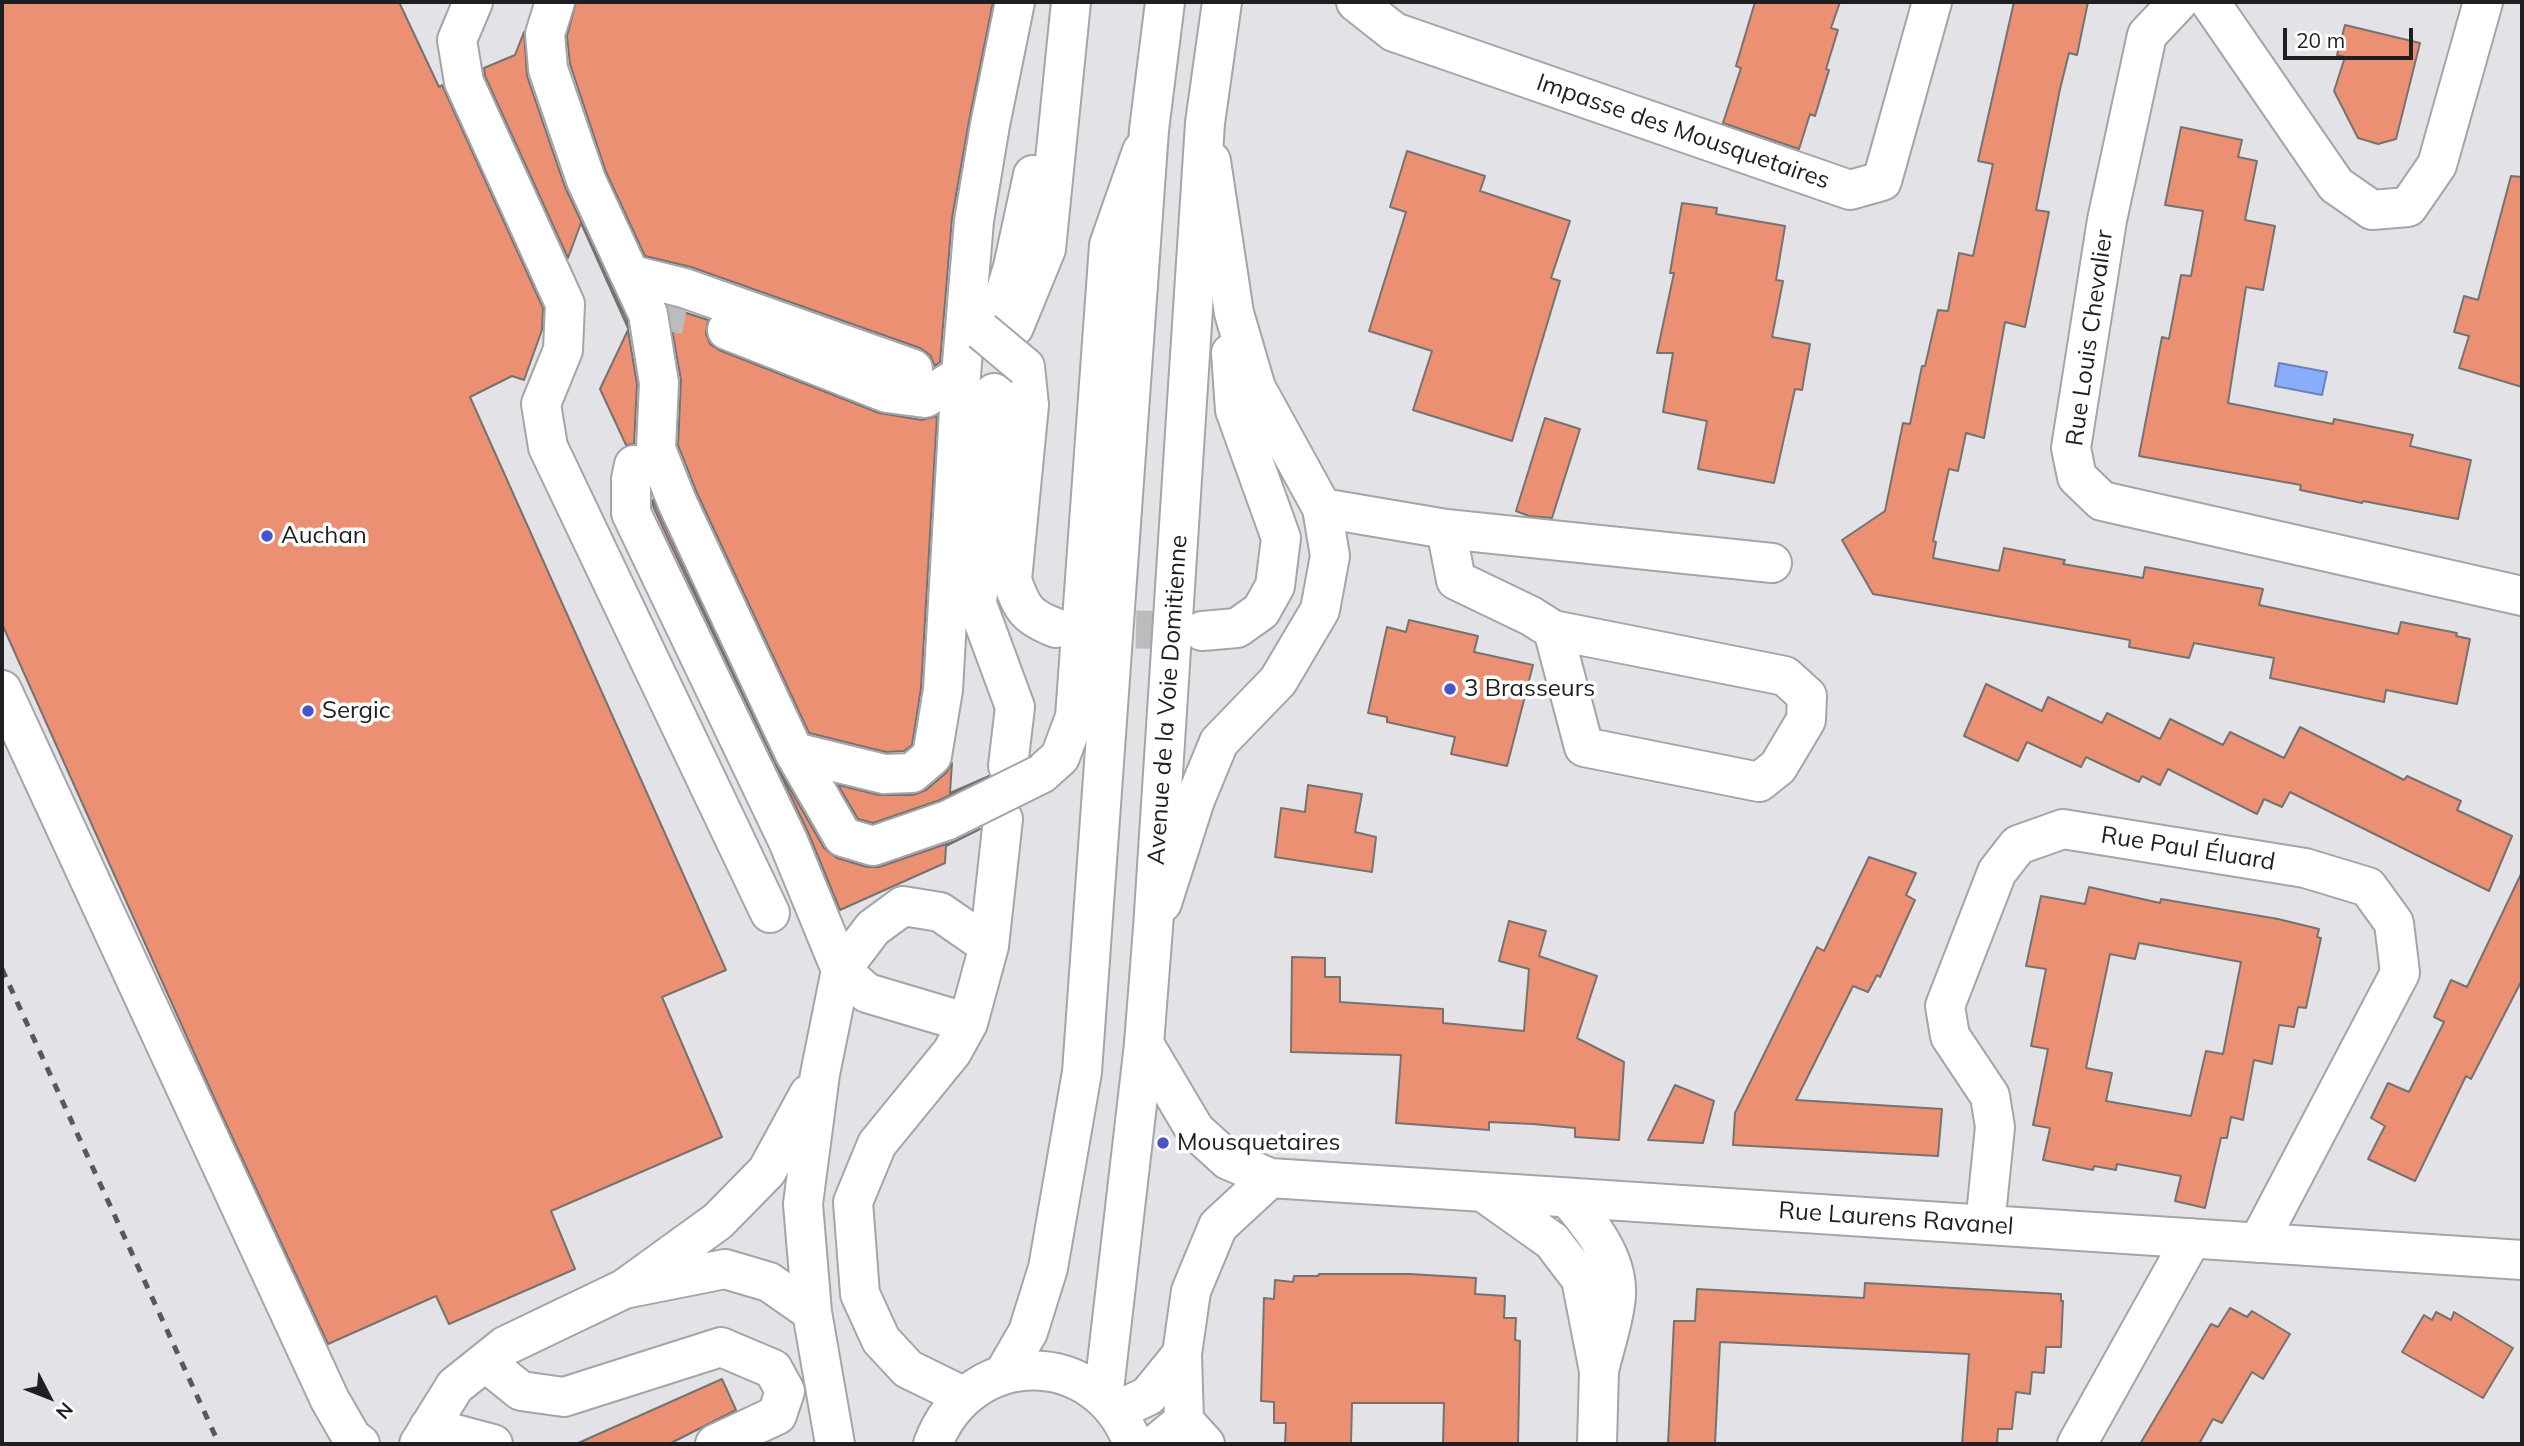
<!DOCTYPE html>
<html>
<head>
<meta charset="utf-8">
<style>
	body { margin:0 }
	#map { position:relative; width:2524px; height:1446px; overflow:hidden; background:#e3e3e7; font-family:Mulish,sans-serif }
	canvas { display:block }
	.frame { position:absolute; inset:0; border:4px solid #1f1f21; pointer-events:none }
	.north { position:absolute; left:14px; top:1362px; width:70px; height:70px; -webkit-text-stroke:5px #fff; paint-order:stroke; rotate:132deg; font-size:19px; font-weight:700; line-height:28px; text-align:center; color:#1f1f21 }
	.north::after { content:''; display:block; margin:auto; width:24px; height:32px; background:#1f1f21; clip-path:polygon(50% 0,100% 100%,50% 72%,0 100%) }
	.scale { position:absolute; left:2283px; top:28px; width:130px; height:32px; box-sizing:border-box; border:4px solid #1f1f21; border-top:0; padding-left:9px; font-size:21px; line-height:24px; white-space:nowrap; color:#1f1f21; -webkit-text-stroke:5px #fff; paint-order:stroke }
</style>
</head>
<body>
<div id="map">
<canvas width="2524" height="1446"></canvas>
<div class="frame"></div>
<div class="north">N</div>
<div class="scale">20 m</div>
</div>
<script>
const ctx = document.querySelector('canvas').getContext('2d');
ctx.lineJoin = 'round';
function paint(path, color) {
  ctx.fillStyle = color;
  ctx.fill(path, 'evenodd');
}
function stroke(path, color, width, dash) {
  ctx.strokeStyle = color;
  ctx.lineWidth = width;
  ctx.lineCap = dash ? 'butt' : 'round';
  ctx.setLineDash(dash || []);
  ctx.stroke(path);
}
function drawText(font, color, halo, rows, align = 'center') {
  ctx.font = font + ' Mulish,sans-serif';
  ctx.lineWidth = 7;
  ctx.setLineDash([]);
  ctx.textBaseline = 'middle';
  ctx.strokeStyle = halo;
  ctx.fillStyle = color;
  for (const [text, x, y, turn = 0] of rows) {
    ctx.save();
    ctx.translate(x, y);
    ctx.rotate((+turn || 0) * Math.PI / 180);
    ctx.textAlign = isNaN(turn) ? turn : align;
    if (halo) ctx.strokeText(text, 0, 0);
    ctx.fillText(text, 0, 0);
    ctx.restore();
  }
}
const water = new Path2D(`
	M 2279,363 L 2327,372 L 2322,395 L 2275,386 Z`);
paint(water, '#8aadfb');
stroke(water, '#6a82ba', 2);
const building = new Path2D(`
	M 2,2 L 399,2 L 439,87 L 442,85 L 543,308 L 542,330 L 524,380 L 512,376 L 470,397 L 726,970 L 662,997 L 722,1137 L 551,1211 L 575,1269 L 449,1324 L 436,1296 L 328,1344 L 217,1104 L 2,624 Z
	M 576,2 L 993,2 L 969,121 L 952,218 L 940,362 L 935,366 L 930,355 L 920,348 L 691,267 L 645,256 L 606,172 L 570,64 L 567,36 Z
	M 1755,2 L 1840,2 L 1831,28 L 1838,30 L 1826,69 L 1829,70 L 1815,116 L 1810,114 L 1799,149 L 1723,123 L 1741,68 L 1736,66 Z
	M 2014,2 L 2088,2 L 2077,55 L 2069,53 L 2060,89 L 2036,210 L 2049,212 L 2025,327 L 2005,322 L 1984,438 L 1966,433 L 1958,471 L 1949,469 L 1933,541 L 1936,542 L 1933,558 L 1999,571 L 2004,548 L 2065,560 L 2063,564 L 2143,578 L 2145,567 L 2263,589 L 2259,605 L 2398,634 L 2401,622 L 2457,633 L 2456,636 L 2470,639 L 2457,704 L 2386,690 L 2384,702 L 2270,678 L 2274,658 L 2194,643 L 2189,658 L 2129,647 L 2130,640 L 1873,594 L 1842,540 L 1885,511 L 1903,423 L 1910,424 L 1922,366 L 1925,366 L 1938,310 L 1948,311 L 1959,253 L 1973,256 L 1993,164 L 1978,161 Z
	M 2345,25 L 2420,43 L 2396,139 L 2378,144 L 2358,138 L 2334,91 L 2345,57 L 2337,55 Z
	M 524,32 L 527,76 L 565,187 L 627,320 L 628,328 L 581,223 L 568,258 L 485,76 L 484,68 L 515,55 Z
	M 2181,127 L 2242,140 L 2238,157 L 2257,161 L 2245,220 L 2275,226 L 2263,290 L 2246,287 L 2228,403 L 2333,424 L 2334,419 L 2413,435 L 2410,446 L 2471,460 L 2458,519 L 2363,501 L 2362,503 L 2300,490 L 2301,485 L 2139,456 L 2162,337 L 2169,339 L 2181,275 L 2191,276 L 2203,211 L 2165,205 Z
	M 1407,151 L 1485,176 L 1480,191 L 1570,221 L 1551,278 L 1560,281 L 1512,441 L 1413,410 L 1432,351 L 1369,331 L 1406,212 L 1390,207 Z
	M 2511,176 L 2522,177 L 2522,387 L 2459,368 L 2469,336 L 2454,332 L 2464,296 L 2478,300 Z
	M 1682,203 L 1717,208 L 1716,214 L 1785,226 L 1776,280 L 1783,281 L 1772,337 L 1810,344 L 1802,390 L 1795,389 L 1774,483 L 1698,469 L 1707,421 L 1663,412 L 1673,353 L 1657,353 L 1674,273 L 1670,273 Z
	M 668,307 L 708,320 L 706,334 L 710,344 L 719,350 L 879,413 L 922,420 L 937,416 L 921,688 L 912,745 L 904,751 L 886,752 L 809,733 L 697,493 L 678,445 L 681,380 Z
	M 628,330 L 637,384 L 634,444 L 626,445 L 600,389 Z
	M 1545,418 L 1580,429 L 1552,518 L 1529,516 L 1516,511 Z
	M 653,500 L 774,761 L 824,848 L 837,858 L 867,867 L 879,867 L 955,841 L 980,829 L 946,846 L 945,863 L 840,910 L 808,832 L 669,541 L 653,506 Z
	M 1409,620 L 1478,636 L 1474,652 L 1533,665 L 1507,766 L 1451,754 L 1455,737 L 1387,722 L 1387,717 L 1368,713 L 1387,627 L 1406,632 Z
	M 1986,684 L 2042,711 L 2048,697 L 2102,723 L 2107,713 L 2160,739 L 2170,719 L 2223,745 L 2230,732 L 2284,758 L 2300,727 L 2404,780 L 2407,776 L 2461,801 L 2457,810 L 2512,836 L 2489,891 L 2290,792 L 2282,807 L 2264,799 L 2257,814 L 2168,769 L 2160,785 L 2142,776 L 2139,782 L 2086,757 L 2081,767 L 2027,742 L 2018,761 L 1964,736 Z
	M 952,763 L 950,793 L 989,776 L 940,800 L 873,823 L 858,819 L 838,785 L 879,795 L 913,795 L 926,790 L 946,773 Z
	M 1308,785 L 1362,794 L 1355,832 L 1376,837 L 1372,872 L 1275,857 L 1281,808 L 1305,812 Z
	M 1869,857 L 1916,873 L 1906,895 L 1915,900 L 1880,977 L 1877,975 L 1868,992 L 1853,986 L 1796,1100 L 1942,1109 L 1938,1156 L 1733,1145 L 1735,1113 L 1817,947 L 1824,951 Z
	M 2522,872 L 2522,980 L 2471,1079 L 2466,1076 L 2415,1181 L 2368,1159 L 2385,1126 L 2371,1118 L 2388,1083 L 2409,1092 L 2444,1022 L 2434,1017 L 2451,980 L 2467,987 Z
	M 2089,887 L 2160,903 L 2161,899 L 2278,919 L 2319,929 L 2317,937 L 2321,938 L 2306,1008 L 2298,1007 L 2294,1027 L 2279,1025 L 2272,1064 L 2254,1060 L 2243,1120 L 2231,1117 L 2227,1138 L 2221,1138 L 2205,1208 L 2175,1201 L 2181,1176 L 2117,1164 L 2116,1170 L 2094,1166 L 2093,1170 L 2043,1160 L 2050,1128 L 2033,1125 L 2048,1049 L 2031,1046 L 2046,969 L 2026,966 L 2041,896 L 2085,904 ZM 2139,943 L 2241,962 L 2223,1054 L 2206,1051 L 2191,1116 L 2106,1101 L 2112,1073 L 2086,1068 L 2110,954 L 2135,959 Z
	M 1509,921 L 1546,931 L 1539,956 L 1597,976 L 1577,1038 L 1624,1062 L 1619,1140 L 1575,1137 L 1575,1128 L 1533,1124 L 1489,1122 L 1489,1130 L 1396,1123 L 1401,1055 L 1291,1052 L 1292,957 L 1325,958 L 1325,977 L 1340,977 L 1340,1002 L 1443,1009 L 1443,1023 L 1524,1031 L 1529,969 L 1499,961 Z
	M 1675,1085 L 1714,1101 L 1703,1143 L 1648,1140 Z
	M 1319,1274 L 1410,1274 L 1476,1278 L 1475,1294 L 1505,1296 L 1504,1318 L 1516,1318 L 1515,1340 L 1520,1341 L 1518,1444 L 1443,1444 L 1444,1403 L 1352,1403 L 1351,1444 L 1285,1444 L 1286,1423 L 1274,1423 L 1274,1402 L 1261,1401 L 1264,1298 L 1274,1299 L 1275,1280 L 1293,1282 L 1294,1276 L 1318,1276 Z
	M 1865,1283 L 2061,1294 L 2061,1301 L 2063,1301 L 2061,1347 L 2046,1347 L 2044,1373 L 2032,1372 L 2030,1394 L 2016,1392 L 2012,1429 L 1998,1429 L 1997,1444 L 1962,1444 L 1969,1354 L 1720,1342 L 1715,1444 L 1668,1444 L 1674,1321 L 1695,1321 L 1697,1289 L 1864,1298 Z
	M 2230,1308 L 2247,1317 L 2252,1311 L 2290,1334 L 2263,1379 L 2252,1372 L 2222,1423 L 2213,1419 L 2199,1444 L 2140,1444 L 2211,1324 L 2218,1327 Z
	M 2436,1312 L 2451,1320 L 2454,1312 L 2513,1348 L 2483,1398 L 2402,1352 L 2424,1315 L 2432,1320 Z
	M 722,1379 L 736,1410 L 669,1444 L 576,1444 Z`);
paint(building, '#ec9073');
stroke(building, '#767270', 2);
stroke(new Path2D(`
	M 648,314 L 669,312 L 691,316
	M 1079,628 L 1202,631`), '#bcbcbf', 38, [38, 19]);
const minor = new Path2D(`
	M 473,2 L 457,40 L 464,82 L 565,304 L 563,350 L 541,404 L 548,447 L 770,913
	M 555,2 L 545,34 L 548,69 L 586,180 L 648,314 L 659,383 L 656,449 L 677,502 L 794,752 L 843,837 L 873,846 L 948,820
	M 1356,2 L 1394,32 L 1850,190 L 1882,181 L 1932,2
	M 2178,2 L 2147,35 L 2107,220 L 2071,448 L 2077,477 L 2102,501 L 2522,596
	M 2210,2 L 2336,185 L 2372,210 L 2408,207 L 2437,165 L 2483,2
	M 632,275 L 684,288 L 913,369
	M 1002,303 L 1013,267 L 1033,175
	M 1014,327 L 1046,249 L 1071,2
	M 727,330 L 887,393 L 925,398 L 961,375
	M 1025,367 L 1029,405 L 1012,580 C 1022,609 1027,617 1056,628
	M 994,393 L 977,604 L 1015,707 L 1008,766
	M 634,465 L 631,479 L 631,513 L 788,841 L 841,970 L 820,1074 L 803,1204 L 812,1312 L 835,1444
	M 1322,508 L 1446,529 L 1772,563
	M 1446,529 L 1456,580 L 1531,616 L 1553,630 L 1584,747 L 1759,782 L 1778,767 L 1806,720 L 1807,696 L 1785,676 L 1553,630
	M 1202,631 L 1237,628 L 1261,611 L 1275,586 L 1281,538 L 1235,410 L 1231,353
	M 2,690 L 330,1400 L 352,1438 L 360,1444
	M 794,752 L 884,774 L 912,773 L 932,756 L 943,690 L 961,375 L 974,221 L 990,125 L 1015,2
	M 1041,774 L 1060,757 L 1075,717 L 1109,245 L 1142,151
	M 1162,903 L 1195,800 L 1219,742 L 1278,681 L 1320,610 L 1330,556 L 1322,508 L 1256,388 L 1234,313 L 1211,161
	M 968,1023 L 867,993 L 841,970 L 873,928 L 903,906 L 940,912 L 989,946
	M 1144,1044 L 1195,1130 L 1228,1160 L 1270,1178
	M 809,1094 L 767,1171 L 718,1221 L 624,1289 L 725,1269 L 769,1282 L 812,1312
	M 1483,1192 L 1552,1241 L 1581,1279 L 1599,1371 C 1604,1348 1615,1318 1616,1295 C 1618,1258 1590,1224 1568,1198
	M 1985,1225 L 1995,1127 L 1990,1096 L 1950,1036 L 1945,1006 L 1997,872 L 2018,845 L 2063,829 L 2305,868 L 2368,887 L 2394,923 L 2400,973 L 2258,1243
	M 485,1362 L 521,1391 L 564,1397 L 721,1347 L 773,1369 L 785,1391 L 777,1415 L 715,1444
	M 963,1396 L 908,1369 L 881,1340 L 860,1294 L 853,1202 L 877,1144 L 952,1052 L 968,1023 L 989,946 L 1003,819
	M 1116,1411 L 1148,1396 L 1182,1354
	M 1184,1421 L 1182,1354 L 1191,1291 L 1218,1226 L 1270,1178 L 2522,1260
	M 429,1427 L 493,1444
	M 419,1444 L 455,1386 L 505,1346 L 624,1289
	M 1156,1444 L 1184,1421 L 1205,1444
	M 1597,1444 L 1599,1371
	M 2077,1444 L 2192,1238`);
const major = new Path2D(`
	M 1003,1375 L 1028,1332 L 1048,1268 L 1082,1072 L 1149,130 L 1165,2
	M 1103,1398 L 1144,1044 L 1153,928 L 1205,123 L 1222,2
	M 933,1444 C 970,1346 1097,1346 1133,1444`);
stroke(minor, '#a4a4a9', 42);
stroke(major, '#a4a4a9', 42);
stroke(minor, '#fff', 38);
stroke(major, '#fff', 38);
stroke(new Path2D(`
	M 2,969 L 219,1444`), '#58585b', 5, [9, 9]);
const minorBridge = new Path2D(`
	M 982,331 L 1025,367
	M 948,820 L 1041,774`);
stroke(minorBridge, '#a4a4a9', 42, []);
stroke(minorBridge, '#fff', 38);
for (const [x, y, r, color] of [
	[267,536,7,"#4954c9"],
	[1450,689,7,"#4954c9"],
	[308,711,7,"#4954c9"],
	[1163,1143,7,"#4954c9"]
]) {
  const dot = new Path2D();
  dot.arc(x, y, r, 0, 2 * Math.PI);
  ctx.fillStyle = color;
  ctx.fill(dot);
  stroke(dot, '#fff', 2.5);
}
drawText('24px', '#1f1f21', '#fff', [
	["Impasse des Mousquetaires",1683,132,19],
	["Rue Louis Chevalier",2090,338,-82],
	["Avenue de la Voie Domitienne",1168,700,-86],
	["Rue Paul Éluard",2188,849,9],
	["Rue Laurens Ravanel",1896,1219,4]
]);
drawText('24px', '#1f1f21', '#fff', [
	["Auchan",281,536],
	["3 Brasseurs",1464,689],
	["Sergic",322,711],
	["Mousquetaires",1177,1143]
], 'left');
</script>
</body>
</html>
